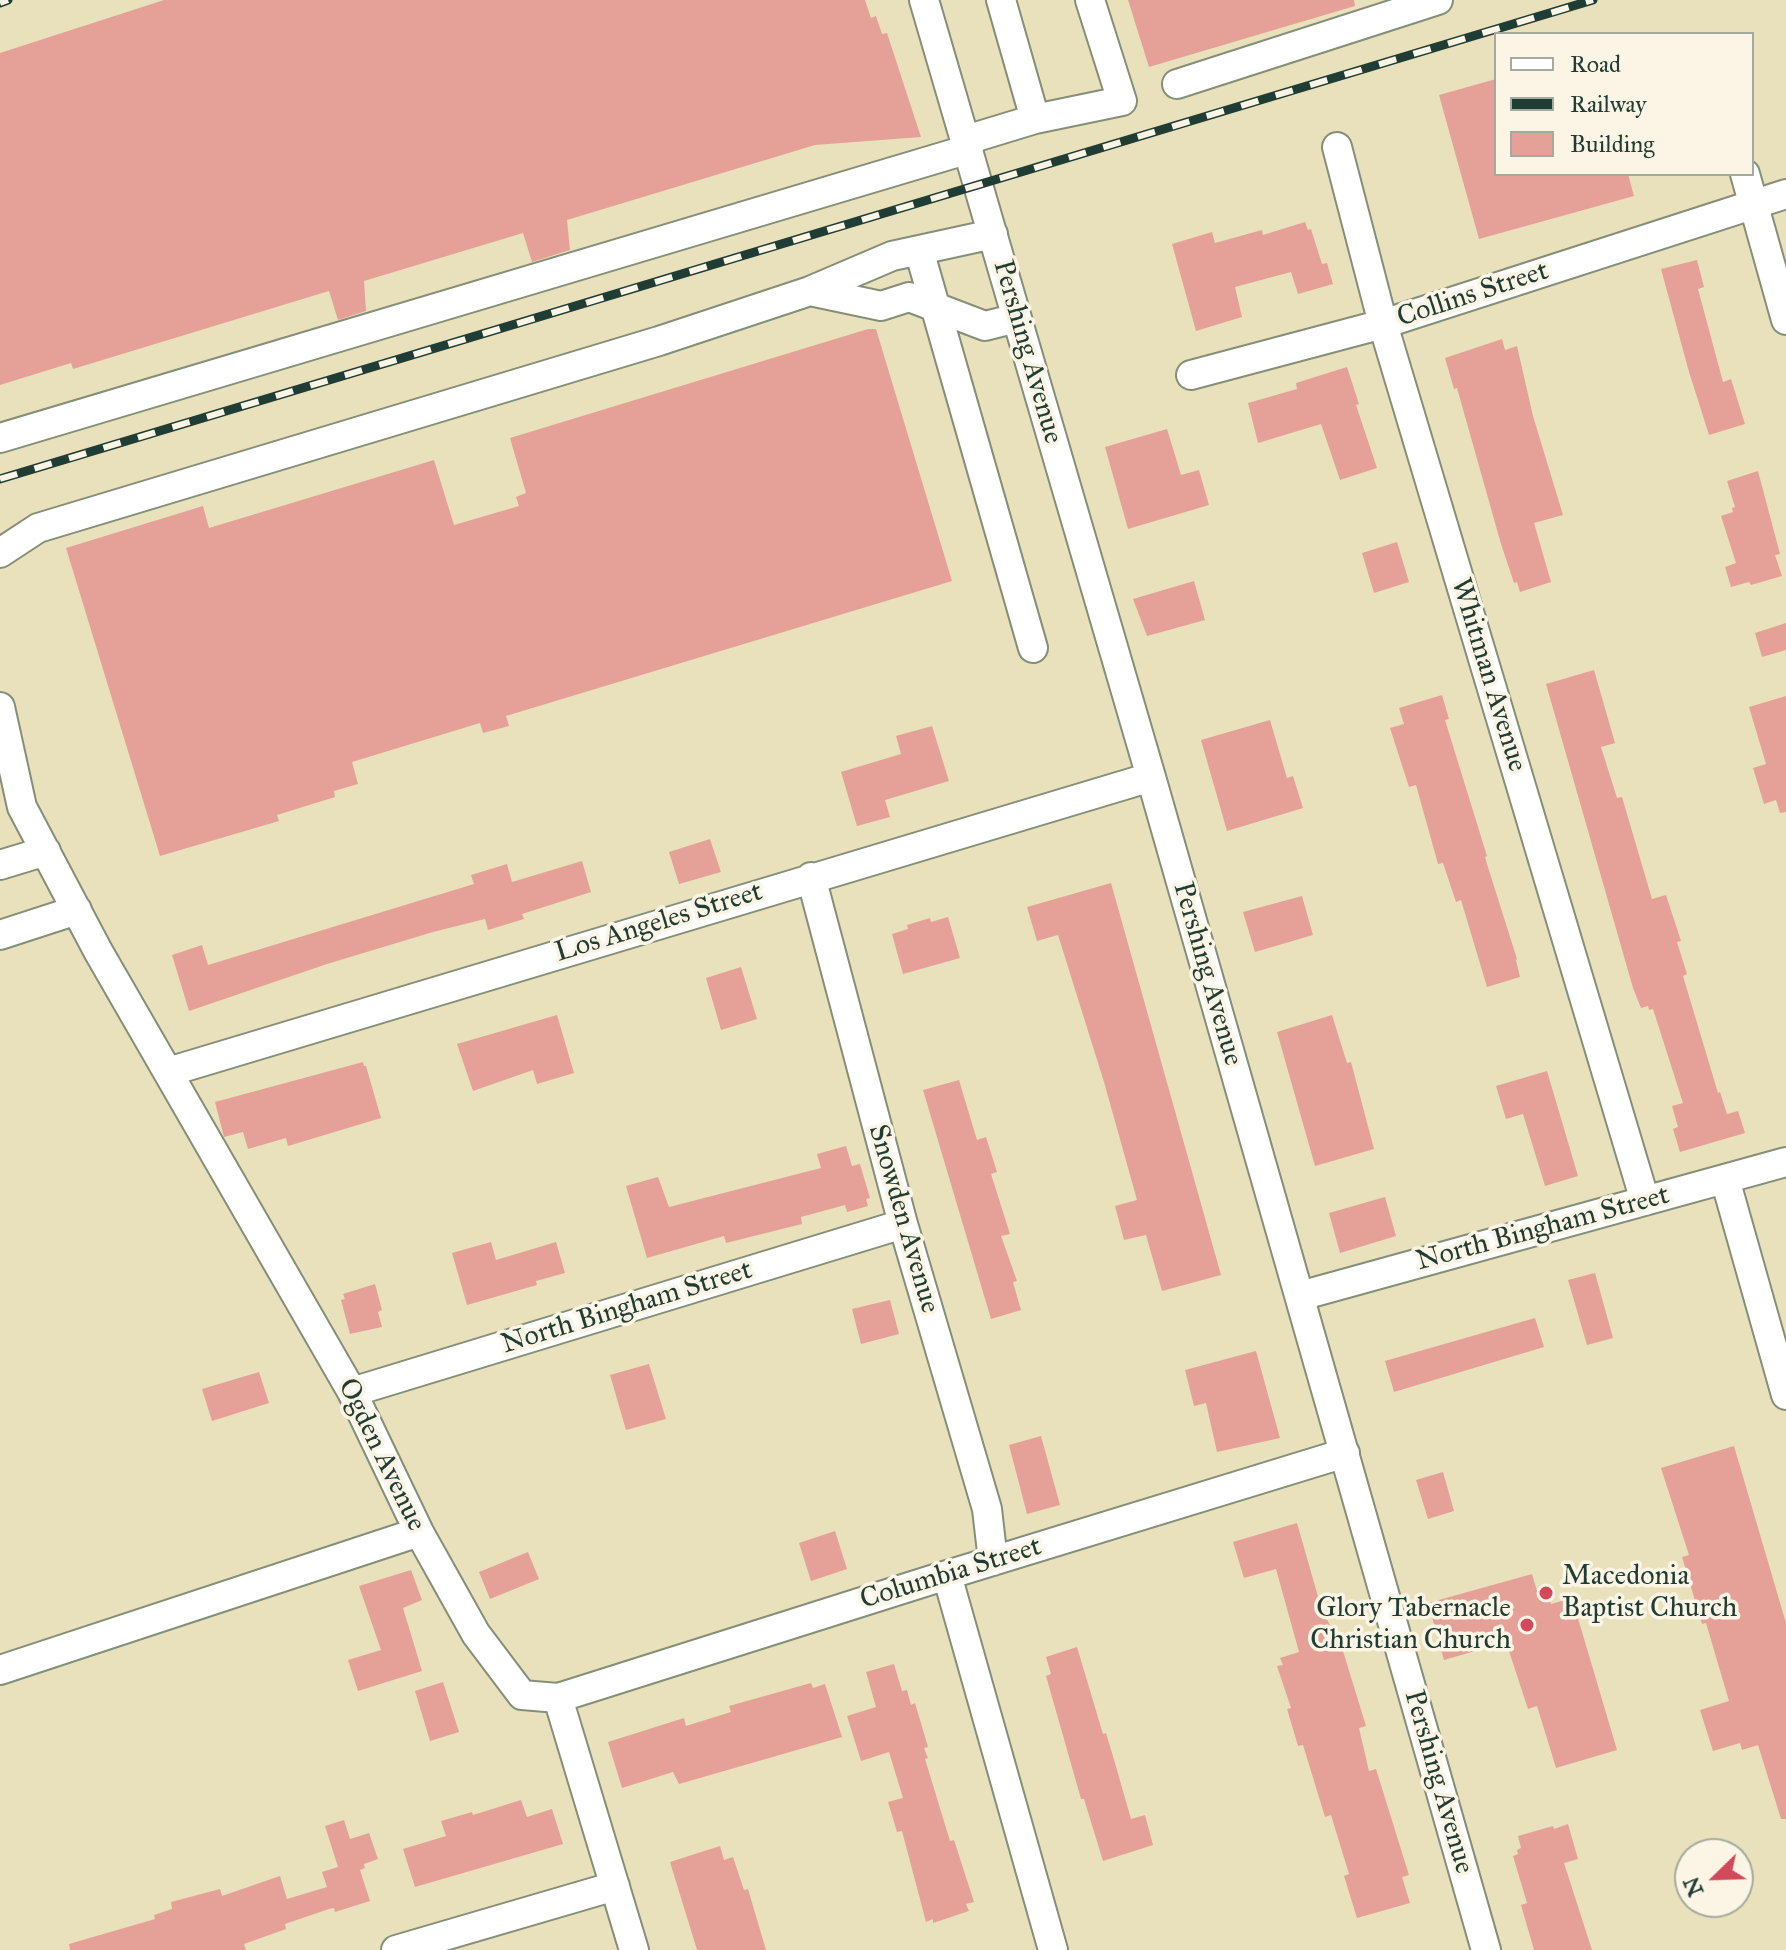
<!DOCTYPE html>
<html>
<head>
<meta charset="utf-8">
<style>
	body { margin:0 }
	#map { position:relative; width:1786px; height:1950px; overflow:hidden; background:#e9e1bc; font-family:"IM FELL Great Primer",serif }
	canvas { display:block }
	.legend { position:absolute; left:1494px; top:32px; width:260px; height:144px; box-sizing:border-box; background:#fcf5e5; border:2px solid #a4ab9e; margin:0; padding:10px 14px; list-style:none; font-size:24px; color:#1f3d34 }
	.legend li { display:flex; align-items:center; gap:16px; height:40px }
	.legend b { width:40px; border:2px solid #a4ab9e }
	.north { position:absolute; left:1674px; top:1838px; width:80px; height:80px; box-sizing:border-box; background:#fcf5e5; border:2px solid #a4ab9e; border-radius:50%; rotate:247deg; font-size:22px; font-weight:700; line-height:32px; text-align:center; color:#1f3d34 }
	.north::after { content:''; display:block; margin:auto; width:28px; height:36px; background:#d1495b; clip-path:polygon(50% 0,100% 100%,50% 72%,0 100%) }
</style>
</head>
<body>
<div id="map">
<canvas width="1786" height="1950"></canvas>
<ul class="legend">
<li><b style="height:10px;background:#fff"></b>Road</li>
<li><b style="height:10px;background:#1f3d34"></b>Railway</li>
<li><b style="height:22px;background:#e5a197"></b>Building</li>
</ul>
<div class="north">N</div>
</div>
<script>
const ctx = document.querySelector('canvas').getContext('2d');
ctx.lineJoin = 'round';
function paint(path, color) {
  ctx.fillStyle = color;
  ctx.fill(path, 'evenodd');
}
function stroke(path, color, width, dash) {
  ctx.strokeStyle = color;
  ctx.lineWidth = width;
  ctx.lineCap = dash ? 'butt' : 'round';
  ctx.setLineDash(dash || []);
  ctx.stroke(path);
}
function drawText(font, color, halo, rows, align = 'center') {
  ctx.font = font + ' "IM FELL Great Primer",serif';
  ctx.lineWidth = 7;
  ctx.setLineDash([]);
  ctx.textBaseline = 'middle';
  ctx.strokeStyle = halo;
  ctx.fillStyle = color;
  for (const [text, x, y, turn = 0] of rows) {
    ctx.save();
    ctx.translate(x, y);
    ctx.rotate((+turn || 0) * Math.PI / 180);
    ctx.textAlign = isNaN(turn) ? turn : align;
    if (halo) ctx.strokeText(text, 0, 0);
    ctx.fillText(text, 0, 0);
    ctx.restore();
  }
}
paint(new Path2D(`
	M 164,0 L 865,0 L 871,18 L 876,16 L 882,34 L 887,33 L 921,137 L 815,145 L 567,220 L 570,250 L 532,262 L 523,233 L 364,281 L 366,311 L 338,320 L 329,291 L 73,369 L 71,363 L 0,385 L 0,53 Z
	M 1128,0 L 1354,0 L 1355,6 L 1149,67 Z
	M 1496,79 L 1496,174 L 1628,174 L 1634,196 L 1479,239 L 1439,95 Z
	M 1305,222 L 1308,230 L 1311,229 L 1322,264 L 1327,263 L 1333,284 L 1298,294 L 1291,272 L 1235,287 L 1242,317 L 1196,331 L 1172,244 L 1212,232 L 1215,243 L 1262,230 L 1263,235 Z
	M 1697,260 L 1704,287 L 1698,289 L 1723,382 L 1731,379 L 1745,424 L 1709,435 L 1689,372 L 1661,269 Z
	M 868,329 L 876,329 L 952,581 L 506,716 L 509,726 L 483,733 L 480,723 L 352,762 L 358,784 L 334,791 L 335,797 L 277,815 L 279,821 L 160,856 L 66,548 L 203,506 L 209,528 L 434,460 L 454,525 L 519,506 L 516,497 L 526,493 L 510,438 Z
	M 1502,339 L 1505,350 L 1517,346 L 1533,416 L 1563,515 L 1534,523 L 1551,582 L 1520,592 L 1517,582 L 1514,583 L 1501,544 L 1457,388 L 1454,389 L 1445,358 Z
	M 1347,367 L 1359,404 L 1356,405 L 1377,468 L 1340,480 L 1321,424 L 1258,443 L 1248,403 L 1297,389 L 1296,383 Z
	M 1167,429 L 1181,475 L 1199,470 L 1209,505 L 1128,529 L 1105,447 Z
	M 1758,471 L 1780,554 L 1775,555 L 1782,576 L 1751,585 L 1749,582 L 1731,587 L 1725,567 L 1736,563 L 1721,516 L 1733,512 L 1732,508 L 1735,507 L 1727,481 Z
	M 1397,542 L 1409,582 L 1374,593 L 1362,553 Z
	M 1194,581 L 1205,620 L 1147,636 L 1133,599 Z
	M 1786,623 L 1786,650 L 1762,657 L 1755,633 Z
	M 1594,670 L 1615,743 L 1601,747 L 1617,798 L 1622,797 L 1652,899 L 1666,895 L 1681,941 L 1677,942 L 1687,974 L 1683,976 L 1718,1093 L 1720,1092 L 1727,1114 L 1738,1111 L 1745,1133 L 1680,1152 L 1673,1129 L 1678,1127 L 1672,1106 L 1683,1103 L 1653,1009 L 1649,1010 L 1648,1006 L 1641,1008 L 1633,988 L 1546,684 Z
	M 1442,695 L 1449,719 L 1445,720 L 1487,856 L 1485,857 L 1487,864 L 1517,959 L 1516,960 L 1520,977 L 1487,987 L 1461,900 L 1456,902 L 1443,863 L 1438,864 L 1416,785 L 1409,787 L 1390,728 L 1404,724 L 1399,708 Z
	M 1786,696 L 1786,812 L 1780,813 L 1776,800 L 1764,804 L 1753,768 L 1766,764 L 1749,707 Z
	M 1270,720 L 1287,778 L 1293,776 L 1303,808 L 1227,831 L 1201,740 Z
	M 932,726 L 949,781 L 885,800 L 890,817 L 857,826 L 841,772 L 901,754 L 896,736 Z
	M 710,839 L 721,872 L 679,884 L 669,852 Z
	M 582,861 L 591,892 L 522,914 L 524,919 L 488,930 L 485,919 L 433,932 L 327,964 L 189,1011 L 172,955 L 202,945 L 208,965 L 474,884 L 471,875 L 507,864 L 512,882 Z
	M 1111,883 L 1221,1275 L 1162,1291 L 1146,1235 L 1124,1240 L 1115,1206 L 1137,1200 L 1104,1082 L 1058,935 L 1037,941 L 1027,907 Z
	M 1302,896 L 1313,935 L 1255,952 L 1243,912 Z
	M 948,917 L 960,958 L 903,974 L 892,934 L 908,929 L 907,925 L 930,918 L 931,922 Z
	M 741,967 L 757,1019 L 721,1030 L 706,978 Z
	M 557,1015 L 574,1073 L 537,1084 L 533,1070 L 473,1091 L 457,1044 Z
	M 1332,1015 L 1347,1063 L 1351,1062 L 1374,1149 L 1315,1166 L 1277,1032 Z
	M 363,1062 L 364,1066 L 366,1066 L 381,1118 L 288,1146 L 286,1138 L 248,1149 L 243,1132 L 224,1137 L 215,1102 Z
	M 1547,1071 L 1578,1176 L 1545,1186 L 1523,1114 L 1506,1119 L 1496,1086 Z
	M 959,1080 L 977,1140 L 986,1137 L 997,1172 L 991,1174 L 1010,1234 L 1001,1236 L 1017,1281 L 1013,1282 L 1021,1310 L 991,1319 L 923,1090 Z
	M 846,1146 L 852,1166 L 860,1164 L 870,1198 L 866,1199 L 868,1206 L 847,1212 L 845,1205 L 801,1217 L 802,1224 L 726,1243 L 724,1236 L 647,1258 L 626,1186 L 658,1177 L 669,1207 L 821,1168 L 817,1154 Z
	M 1385,1197 L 1396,1236 L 1340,1253 L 1329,1213 Z
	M 491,1242 L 496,1260 L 556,1242 L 565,1273 L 536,1281 L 537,1285 L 467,1305 L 452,1253 Z
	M 1595,1273 L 1613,1338 L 1587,1345 L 1568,1280 Z
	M 375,1284 L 382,1310 L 378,1312 L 382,1327 L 350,1334 L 341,1300 L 345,1299 L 343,1294 Z
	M 890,1300 L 899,1334 L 861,1344 L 852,1309 Z
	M 1535,1318 L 1544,1347 L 1394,1392 L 1385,1361 Z
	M 1256,1351 L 1280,1438 L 1217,1452 L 1206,1403 L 1194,1406 L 1185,1370 Z
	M 649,1364 L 666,1419 L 626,1430 L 610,1375 Z
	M 259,1372 L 269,1403 L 212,1421 L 202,1389 Z
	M 1041,1436 L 1060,1505 L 1027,1514 L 1009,1445 Z
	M 1734,1446 L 1786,1623 L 1786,1819 L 1781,1819 L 1758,1745 L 1742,1750 L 1740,1743 L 1713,1751 L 1700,1710 L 1729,1701 L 1706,1623 L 1702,1624 L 1682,1557 L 1689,1555 L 1661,1468 Z
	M 1443,1472 L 1454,1511 L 1428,1519 L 1416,1480 Z
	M 1297,1523 L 1319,1600 L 1330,1626 L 1335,1625 L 1366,1726 L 1359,1728 L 1369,1771 L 1376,1769 L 1409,1875 L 1402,1877 L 1410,1903 L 1357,1918 L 1344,1876 L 1349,1874 L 1331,1815 L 1325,1817 L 1303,1745 L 1298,1746 L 1287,1709 L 1291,1708 L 1277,1666 L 1283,1665 L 1280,1658 L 1299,1652 L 1276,1569 L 1244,1578 L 1233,1542 Z
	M 835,1531 L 847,1569 L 811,1581 L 799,1543 Z
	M 528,1552 L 539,1579 L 490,1599 L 479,1572 Z
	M 411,1570 L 422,1600 L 403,1608 L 422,1671 L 358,1691 L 348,1660 L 381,1650 L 359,1586 Z
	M 1532,1574 L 1537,1591 L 1546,1588 L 1551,1604 L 1572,1598 L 1617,1750 L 1556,1768 L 1537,1706 L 1528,1709 L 1506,1642 L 1444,1660 L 1428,1603 Z
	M 1077,1647 L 1103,1734 L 1106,1733 L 1115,1763 L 1131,1819 L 1145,1815 L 1153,1845 L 1103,1861 L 1084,1799 L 1081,1799 L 1046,1676 L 1051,1674 L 1046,1657 Z
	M 894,1664 L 902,1691 L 907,1690 L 911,1705 L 915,1703 L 928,1747 L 924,1748 L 928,1758 L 925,1759 L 950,1841 L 954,1840 L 974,1902 L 966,1904 L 969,1911 L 933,1923 L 933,1919 L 926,1922 L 902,1831 L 897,1832 L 888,1802 L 903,1798 L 889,1752 L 861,1761 L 847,1716 L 876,1707 L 866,1672 Z
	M 443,1682 L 459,1732 L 430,1741 L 415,1691 Z
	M 811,1683 L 813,1688 L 825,1684 L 842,1737 L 679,1784 L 673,1772 L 622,1788 L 608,1742 L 684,1718 L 686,1726 L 731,1712 L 729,1706 Z
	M 521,1800 L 527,1817 L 552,1809 L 563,1844 L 415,1887 L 403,1849 L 446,1836 L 441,1821 L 472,1812 L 473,1815 Z
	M 344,1820 L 350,1839 L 369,1833 L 378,1859 L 364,1864 L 365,1868 L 360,1870 L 370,1901 L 335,1912 L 334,1908 L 329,1909 L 285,1924 L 286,1929 L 244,1944 L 246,1950 L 70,1950 L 69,1944 L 155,1919 L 154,1915 L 172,1909 L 171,1902 L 220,1889 L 222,1896 L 280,1876 L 287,1899 L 327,1887 L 322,1872 L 338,1867 L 325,1826 Z
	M 1568,1824 L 1578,1859 L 1564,1863 L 1592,1950 L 1534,1950 L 1521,1905 L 1527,1903 L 1513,1856 L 1518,1854 L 1517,1850 L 1521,1848 L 1518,1836 L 1553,1826 L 1554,1829 Z
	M 720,1846 L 724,1860 L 733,1857 L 744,1890 L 748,1889 L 766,1950 L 697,1950 L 670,1862 Z`), '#e5a197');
const minor = new Path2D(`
	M 924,0 L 1151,777 L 1486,1950
	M 1177,84 L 1438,0
	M 1035,119 L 1122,101 L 1090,0
	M 966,140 L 1035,119 L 1001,0
	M 1337,147 L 1383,324 L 1645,1201
	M 1745,174 L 1786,320
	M 919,250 L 1033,648
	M 810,291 L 881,306 L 909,297 L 985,326 L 1017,318
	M 1191,375 L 1383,324 L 1786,194
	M 0,438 L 969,149
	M 0,553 L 38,528 L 659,341 L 810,291 L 892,256 L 993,234
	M 0,707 L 22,807 L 98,951 L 352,1392 L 419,1532 L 476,1634 L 522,1695 L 558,1698 L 634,1950
	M 0,865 L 46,851
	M 811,877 L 903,1224 L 987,1509 L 993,1561
	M 0,935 L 77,910
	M 168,1072 L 1151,777
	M 1725,1179 L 1786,1395
	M 1300,1296 L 1786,1162
	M 352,1392 L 903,1224
	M 947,1575 L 1053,1950
	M 0,1670 L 419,1532
	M 558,1698 L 947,1575 L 1345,1453
	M 396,1950 L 615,1886`);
stroke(minor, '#848f78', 32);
stroke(minor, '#fff', 28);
const rail = new Path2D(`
	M 0,3 L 8,0
	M 0,479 L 1593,0`);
stroke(rail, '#1f3d34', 9);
stroke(rail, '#fcf5e5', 6, [18]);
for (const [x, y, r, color] of [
	[1546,1593,8,"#d1495b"],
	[1527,1625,8,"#d1495b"]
]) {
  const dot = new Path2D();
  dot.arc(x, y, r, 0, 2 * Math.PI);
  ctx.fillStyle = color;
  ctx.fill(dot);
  stroke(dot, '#fcf5e5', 3);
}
drawText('28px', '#1f3d34', '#fcf5e5', [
	["Collins Street",1473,295,-18],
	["Pershing Avenue",1027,352,74],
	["Whitman Avenue",1488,675,73],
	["Los Angeles Street",659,923,-17],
	["Pershing Avenue",1207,974,74],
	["Snowden Avenue",903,1219,74],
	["North Bingham Street",1543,1229,-15],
	["North Bingham Street",627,1308,-17],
	["Ogden Avenue",381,1455,64],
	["Columbia Street",951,1574,-17],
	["Pershing Avenue",1438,1782,74]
]);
drawText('28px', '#1f3d34', '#fcf5e5', [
	["Macedonia",1562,1577],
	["Baptist Church",1562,1609],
	["Glory Tabernacle",1511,1609,"right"],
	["Christian Church",1511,1641,"right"]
], 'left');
</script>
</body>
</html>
